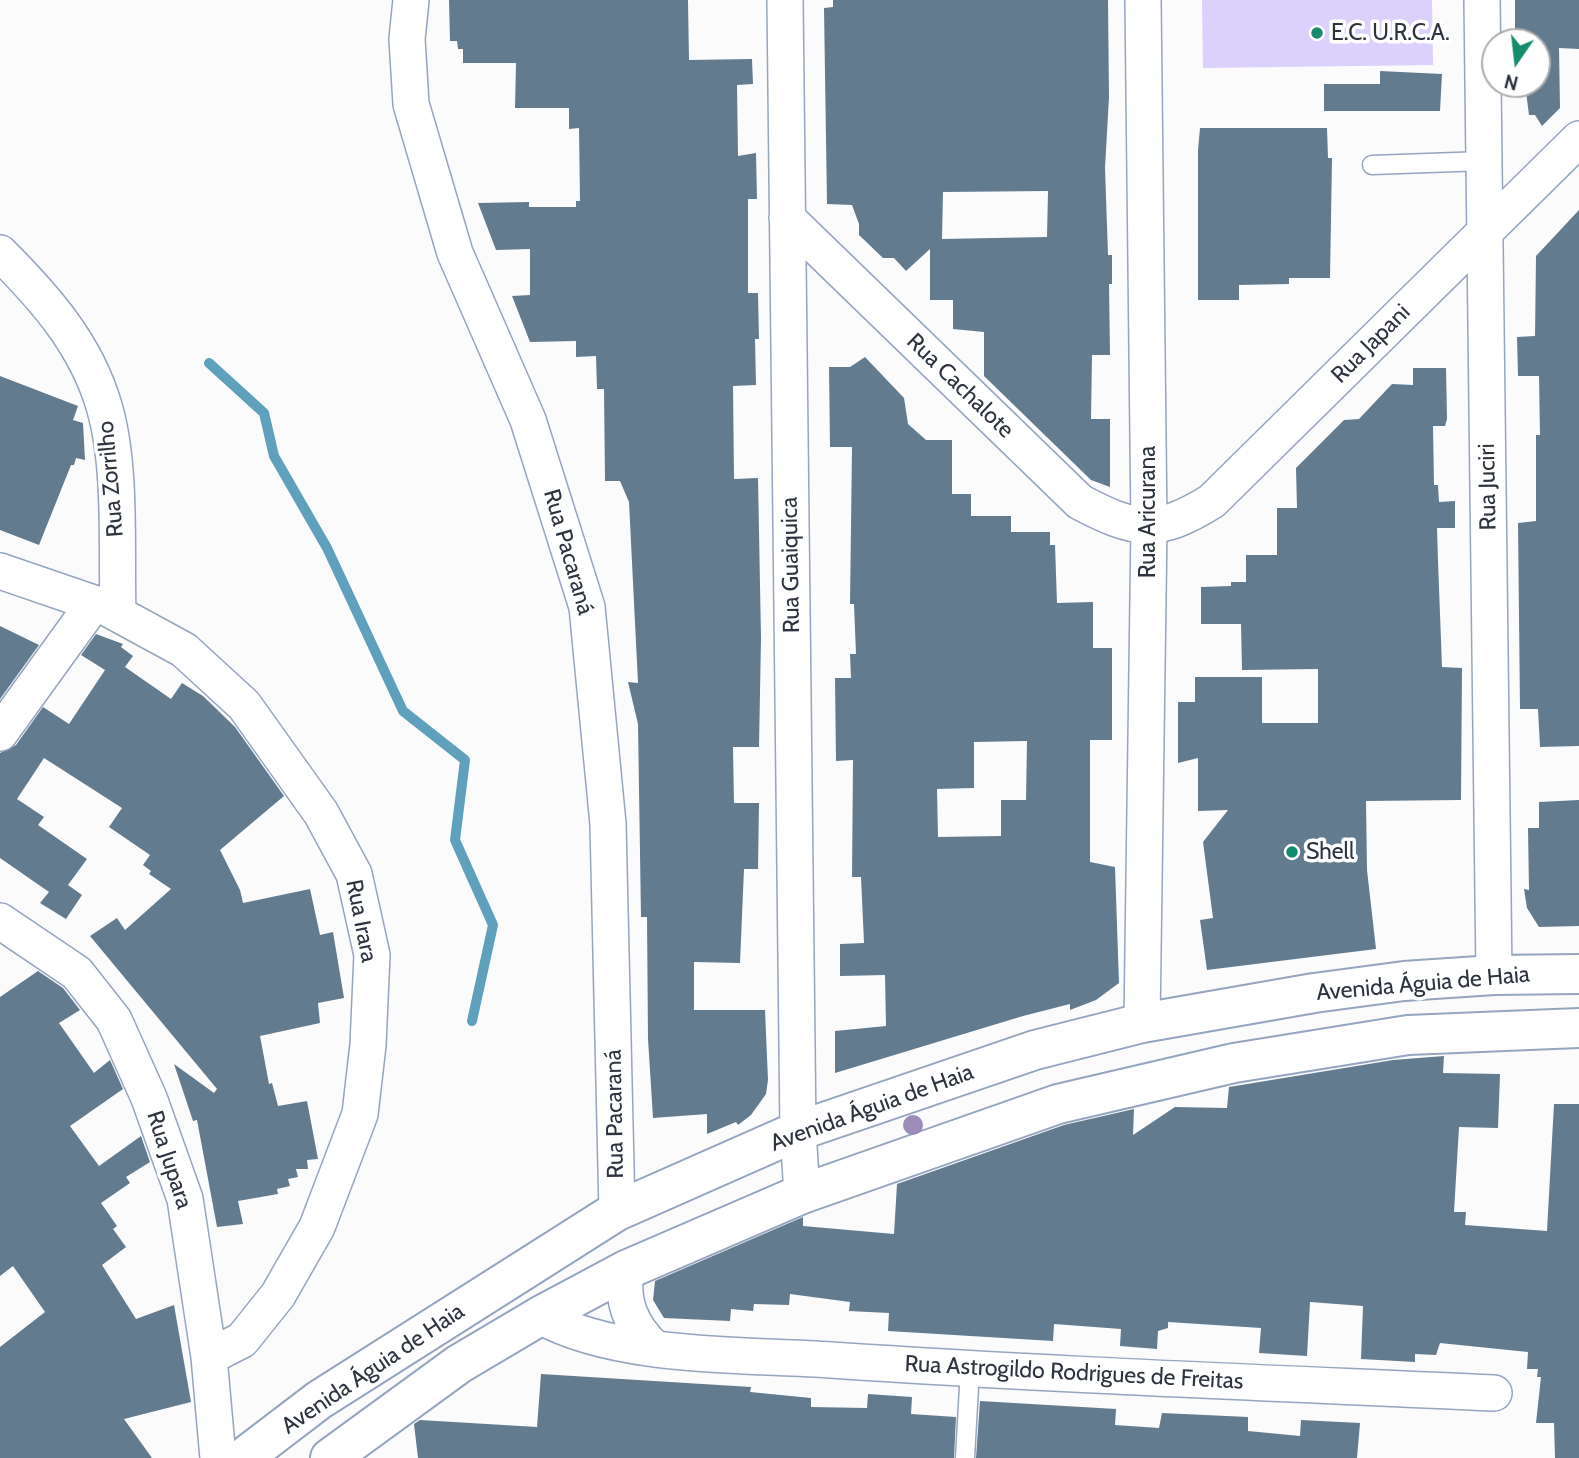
<!DOCTYPE html>
<html>
<head>
<meta charset="utf-8">
<style>
	body { margin:0 }
	#map { position:relative; width:1579px; height:1458px; overflow:hidden; background:#fbfbfb; font-family:Cabin,sans-serif }
	canvas { display:block }
	.north { position:absolute; left:1481px; top:28px; width:70px; height:70px; box-sizing:border-box; background:#fff; border:2px solid #abaeb2; border-radius:50%; rotate:194deg; font-size:19px; font-weight:700; line-height:28px; text-align:center; color:#2d343f }
	.north::after { content:''; display:block; margin:auto; width:24px; height:32px; background:#158c6f; clip-path:polygon(50% 0,100% 100%,50% 72%,0 100%) }
</style>
</head>
<body>
<div id="map">
<canvas width="1579" height="1458"></canvas>
<div class="north">N</div>
</div>
<script>
const ctx = document.querySelector('canvas').getContext('2d');
ctx.lineJoin = 'round';
function paint(path, color) {
  ctx.fillStyle = color;
  ctx.fill(path, 'evenodd');
}
function stroke(path, color, width, dash) {
  ctx.strokeStyle = color;
  ctx.lineWidth = width;
  ctx.lineCap = dash ? 'butt' : 'round';
  ctx.setLineDash(dash || []);
  ctx.stroke(path);
}
function drawText(font, color, halo, rows, align = 'center') {
  ctx.font = font + ' Cabin,sans-serif';
  ctx.lineWidth = 7;
  ctx.setLineDash([]);
  ctx.textBaseline = 'middle';
  ctx.strokeStyle = halo;
  ctx.fillStyle = color;
  for (const [text, x, y, turn = 0] of rows) {
    ctx.save();
    ctx.translate(x, y);
    ctx.rotate((+turn || 0) * Math.PI / 180);
    ctx.textAlign = isNaN(turn) ? turn : align;
    if (halo) ctx.strokeText(text, 0, 0);
    ctx.fillText(text, 0, 0);
    ctx.restore();
  }
}
paint(new Path2D(`
	M 1202,0 L 1432,0 L 1433,65 L 1203,68 Z`), '#dcd0fc');
stroke(new Path2D(`
	M 209,363 L 264,413 L 274,456 L 327,548 L 403,711 L 465,760 L 455,840 L 493,925 L 472,1021`), '#5fa0bc', 10);
paint(new Path2D(`
	M 449,0 L 688,0 L 689,60 L 752,59 L 753,84 L 737,85 L 738,156 L 756,153 L 757,199 L 748,199 L 748,293 L 758,293 L 759,339 L 755,339 L 756,385 L 733,386 L 734,479 L 758,478 L 761,638 L 759,747 L 733,747 L 734,803 L 759,803 L 758,869 L 744,869 L 740,963 L 694,962 L 694,1010 L 765,1010 L 768,1080 L 766,1094 L 751,1115 L 738,1125 L 736,1122 L 707,1134 L 707,1114 L 653,1118 L 648,1039 L 647,917 L 641,917 L 638,724 L 628,682 L 638,683 L 629,502 L 620,481 L 605,481 L 604,389 L 597,389 L 596,356 L 576,357 L 576,341 L 530,342 L 512,296 L 530,295 L 530,249 L 496,250 L 478,203 L 529,202 L 529,207 L 576,207 L 576,201 L 580,201 L 579,128 L 569,129 L 569,108 L 515,108 L 516,63 L 463,63 L 463,49 L 458,49 L 457,41 L 450,41 Z
	M 833,0 L 1108,0 L 1109,97 L 1105,168 L 1108,255 L 1112,255 L 1112,284 L 1109,284 L 1110,355 L 1092,355 L 1091,419 L 1110,419 L 1110,487 L 1091,480 L 984,376 L 984,332 L 953,329 L 953,300 L 930,300 L 930,249 L 906,271 L 894,258 L 883,258 L 859,235 L 859,224 L 852,205 L 827,204 L 824,8 L 833,7 ZM 1048,191 L 1047,237 L 942,239 L 943,192 Z
	M 1515,0 L 1579,0 L 1579,49 L 1559,48 L 1560,108 L 1542,126 L 1535,115 L 1529,115 L 1525,84 L 1537,84 L 1537,42 L 1515,42 Z
	M 1380,71 L 1442,74 L 1440,111 L 1324,111 L 1324,84 L 1380,84 Z
	M 1200,128 L 1327,128 L 1328,158 L 1332,158 L 1330,278 L 1289,278 L 1289,284 L 1239,285 L 1239,300 L 1198,300 L 1198,150 Z
	M 1579,210 L 1579,746 L 1540,747 L 1538,709 L 1520,709 L 1518,523 L 1536,521 L 1536,435 L 1540,435 L 1539,376 L 1518,376 L 1517,337 L 1535,336 L 1536,256 Z
	M 865,357 L 904,398 L 908,424 L 926,440 L 952,440 L 952,494 L 971,494 L 971,516 L 1011,516 L 1011,532 L 1050,532 L 1050,545 L 1055,545 L 1057,603 L 1093,602 L 1093,648 L 1112,648 L 1112,740 L 1090,740 L 1090,862 L 1115,867 L 1119,983 L 1096,1000 L 1070,1010 L 1070,1004 L 1023,1016 L 835,1073 L 835,1031 L 886,1026 L 885,975 L 840,976 L 840,944 L 864,943 L 861,877 L 852,877 L 853,760 L 836,761 L 835,678 L 851,678 L 850,654 L 856,654 L 854,604 L 850,604 L 852,447 L 830,447 L 829,367 L 850,367 ZM 1027,741 L 1026,800 L 1001,800 L 1001,836 L 938,837 L 937,789 L 974,788 L 974,742 Z
	M 1413,368 L 1446,368 L 1447,419 L 1445,426 L 1433,426 L 1434,485 L 1438,485 L 1439,502 L 1455,501 L 1455,528 L 1437,528 L 1438,561 L 1442,667 L 1462,668 L 1461,800 L 1366,801 L 1367,870 L 1376,949 L 1207,970 L 1200,920 L 1213,918 L 1203,842 L 1228,810 L 1198,811 L 1198,758 L 1178,763 L 1178,702 L 1195,702 L 1195,677 L 1262,677 L 1262,723 L 1318,723 L 1318,669 L 1242,670 L 1241,624 L 1201,624 L 1201,587 L 1231,586 L 1231,582 L 1246,582 L 1246,555 L 1277,555 L 1277,508 L 1297,508 L 1296,468 L 1344,420 L 1359,419 L 1392,384 L 1413,385 Z
	M 0,376 L 78,406 L 73,420 L 83,423 L 85,460 L 76,458 L 74,465 L 71,465 L 39,545 L 0,530 Z
	M 0,626 L 39,645 L 0,699 Z
	M 96,634 L 123,644 L 121,647 L 133,656 L 125,667 L 171,699 L 182,683 L 203,696 L 235,727 L 284,796 L 220,850 L 240,890 L 243,903 L 310,889 L 320,935 L 333,932 L 344,998 L 318,1003 L 320,1023 L 260,1036 L 269,1084 L 272,1083 L 278,1106 L 307,1101 L 318,1159 L 307,1160 L 308,1169 L 296,1169 L 298,1177 L 288,1179 L 290,1186 L 277,1189 L 278,1194 L 238,1201 L 243,1224 L 217,1227 L 197,1120 L 193,1121 L 174,1064 L 214,1093 L 217,1089 L 90,936 L 117,918 L 125,930 L 171,889 L 149,874 L 151,871 L 143,865 L 150,855 L 109,827 L 122,808 L 44,758 L 17,799 L 44,817 L 38,825 L 87,859 L 68,885 L 82,895 L 66,919 L 40,903 L 49,892 L 0,858 L 0,753 L 16,745 L 43,707 L 69,724 L 105,670 L 81,655 Z
	M 1579,800 L 1579,926 L 1539,927 L 1527,908 L 1524,889 L 1529,890 L 1528,828 L 1539,828 L 1539,802 Z
	M 38,971 L 63,988 L 80,1010 L 59,1023 L 94,1073 L 110,1060 L 123,1089 L 70,1126 L 99,1166 L 141,1136 L 150,1162 L 126,1177 L 130,1183 L 101,1203 L 117,1226 L 113,1229 L 126,1247 L 102,1265 L 136,1319 L 174,1305 L 191,1402 L 124,1419 L 152,1458 L 0,1458 L 0,1347 L 45,1312 L 13,1266 L 0,1276 L 0,997 Z
	M 1444,1056 L 1443,1073 L 1500,1074 L 1498,1128 L 1459,1127 L 1454,1212 L 1466,1212 L 1465,1225 L 1547,1231 L 1554,1104 L 1579,1104 L 1579,1458 L 1555,1458 L 1554,1423 L 1536,1423 L 1541,1377 L 1537,1377 L 1538,1369 L 1527,1369 L 1528,1352 L 1440,1343 L 1436,1355 L 1415,1354 L 1415,1362 L 1361,1359 L 1363,1306 L 1310,1302 L 1307,1356 L 1259,1353 L 1261,1328 L 1168,1322 L 1168,1328 L 1158,1331 L 1157,1349 L 1120,1346 L 1121,1329 L 1054,1324 L 1053,1341 L 888,1331 L 889,1313 L 849,1311 L 850,1302 L 790,1294 L 789,1305 L 754,1304 L 753,1311 L 731,1309 L 730,1321 L 664,1318 L 653,1300 L 655,1281 L 803,1217 L 803,1226 L 894,1234 L 897,1184 L 1064,1125 L 1134,1109 L 1133,1135 L 1175,1107 L 1227,1108 L 1229,1087 L 1393,1060 Z
	M 541,1374 L 751,1387 L 750,1392 L 811,1398 L 811,1407 L 867,1408 L 868,1394 L 912,1397 L 911,1414 L 956,1417 L 954,1458 L 418,1458 L 414,1424 L 420,1420 L 537,1427 Z
	M 980,1401 L 1116,1409 L 1115,1425 L 1159,1428 L 1162,1413 L 1248,1417 L 1248,1431 L 1300,1436 L 1301,1420 L 1360,1423 L 1357,1458 L 976,1458 Z`), '#627b8f');
const service = new Path2D(`
	M 1372,165 L 1484,161
	M 965,1458 L 970,1369`);
const minor = new Path2D(`
	M 411,0 L 407,39 L 411,104 L 455,253 L 528,420 L 587,607 L 608,824 L 617,1211
	M 785,0 L 798,1131 L 802,1194
	M 1482,0 L 1494,975
	M 787,218 L 1080,502 C 1135,531 1158,535 1212,501 L 1579,139
	M 0,253 C 44,297 86,344 104,406 C 122,466 116,550 118,614
	M 0,571 L 105,607 L 184,650 L 244,705 L 321,813 L 354,874 L 372,955 L 368,1045 L 360,1114 L 317,1227 L 278,1295 L 242,1340 L 209,1357
	M 0,733 L 94,603
	M 0,921 L 77,973 L 114,1020 L 149,1098 L 185,1199 L 209,1357 L 218,1458
	M 1142,1023 L 1149,526 L 1143,0
	M 626,1270 C 621,1302 631,1326 654,1348
	M 540,1316 C 618,1359 742,1354 831,1360 C 1052,1375 1273,1383 1494,1393`);
const secondary = new Path2D(`
	M 243,1458 L 319,1400 L 617,1211 L 798,1131 L 1035,1050 L 1142,1023 L 1314,993 L 1404,981 L 1494,975 L 1579,974
	M 330,1458 L 459,1364 L 540,1316 L 626,1270 L 802,1194 L 1058,1104 L 1234,1063 L 1408,1035 L 1579,1028`);
stroke(service, '#95a5c0', 21);
stroke(minor, '#95a5c0', 38);
stroke(secondary, '#95a5c0', 42);
stroke(service, '#fff', 18);
stroke(minor, '#fff', 35);
stroke(secondary, '#fff', 38);
ctx.fillStyle = '#9c8cb7';
for (const [x, y] of [
	[913,1125]
]) {
  ctx.beginPath();
  ctx.arc(x, y, 10, 0, 2 * Math.PI);
  ctx.fill();
}
for (const [x, y, r, color] of [
	[1317,33,7,"#158c6f"],
	[1292,852,7,"#158c6f"]
]) {
  const dot = new Path2D();
  dot.arc(x, y, r, 0, 2 * Math.PI);
  ctx.fillStyle = color;
  ctx.fill(dot);
  stroke(dot, '#fff', 2.5);
}
drawText('23px', '#2d343f', '#fff', [
	["E.C. U.R.C.A.",1331,33],
	["Shell",1306,852]
], 'left');
drawText('23px', '#2d343f', '#fff', [
	["Rua Japani",1371,344,-45],
	["Rua Cachalote",960,386,44],
	["Rua Zorrilho",111,479,-95],
	["Rua Juciri",1488,487,-91],
	["Rua Aricurana",1148,512,-90],
	["Rua Pacaraná",568,552,74],
	["Rua Guaiquica",791,565,-91],
	["Rua Irara",361,921,79],
	["Avenida Águia de Haia",1423,984,-5],
	["Avenida Águia de Haia",872,1108,-20],
	["Rua Pacaraná",615,1114,-91],
	["Rua Jupara",169,1160,72],
	["Avenida Águia de Haia",373,1369,-34],
	["Rua Astrogildo Rodrigues de Freitas",1074,1373,3]
]);
</script>
</body>
</html>
